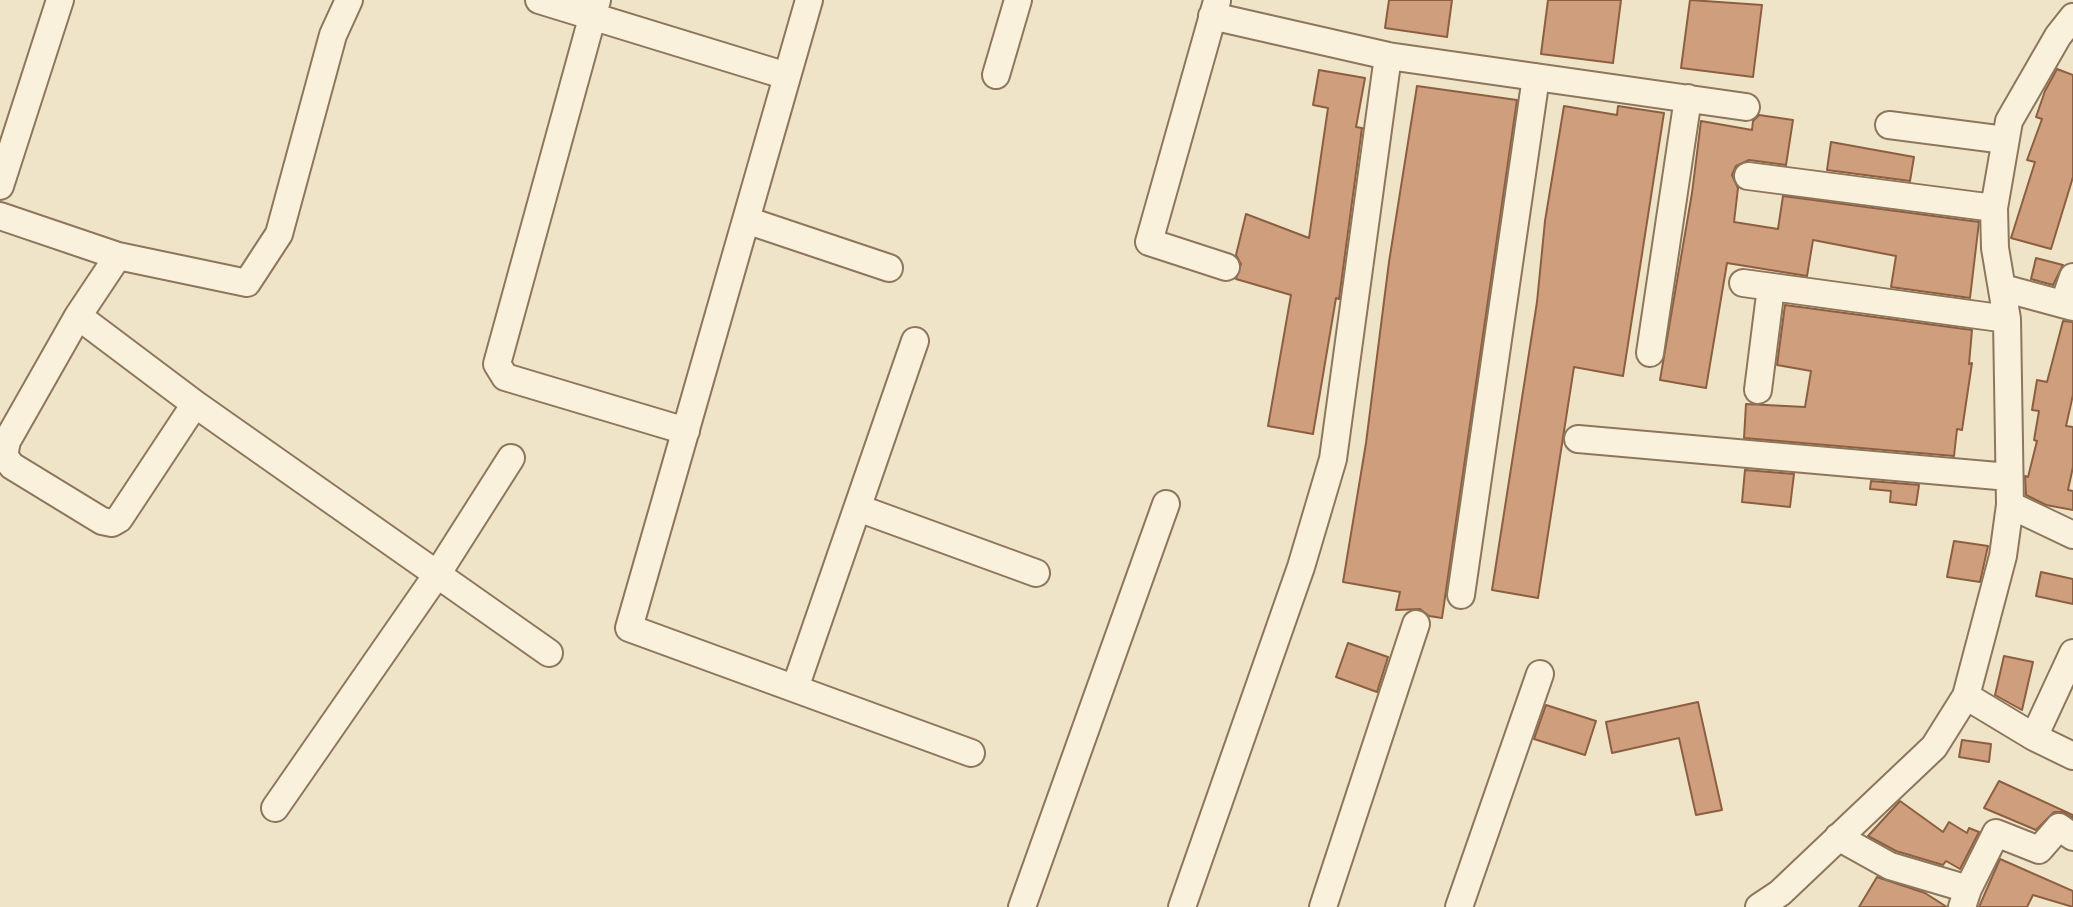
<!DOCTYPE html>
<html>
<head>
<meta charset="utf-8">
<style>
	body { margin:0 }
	canvas { display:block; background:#f0e4c8 }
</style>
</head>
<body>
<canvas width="2073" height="907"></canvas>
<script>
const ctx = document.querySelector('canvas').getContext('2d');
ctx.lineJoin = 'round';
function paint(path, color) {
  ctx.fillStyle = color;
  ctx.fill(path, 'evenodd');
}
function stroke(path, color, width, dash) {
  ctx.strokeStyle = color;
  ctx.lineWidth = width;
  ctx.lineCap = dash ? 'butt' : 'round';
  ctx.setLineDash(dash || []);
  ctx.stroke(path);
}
const building = new Path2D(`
	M 1389,0 L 1452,0 L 1447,37 L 1385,28 Z
	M 1548,0 L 1621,0 L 1613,63 L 1541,54 Z
	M 1690,0 L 1762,5 L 1753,77 L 1681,68 Z
	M 2057,69 L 2073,75 L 2073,177 L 2051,249 L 2011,238 L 2035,162 L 2027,160 L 2042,119 L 2036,117 L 2045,91 Z
	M 1319,70 L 1365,78 L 1356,127 L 1362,128 L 1339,299 L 1336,298 L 1313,434 L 1268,426 L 1291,295 L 1236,279 L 1241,264 L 1236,255 L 1246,214 L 1309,238 L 1328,108 L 1313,105 Z
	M 1417,86 L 1517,100 L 1442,618 L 1429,616 L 1420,609 L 1396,610 L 1400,592 L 1343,582 L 1366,443 L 1389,262 Z
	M 1564,106 L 1617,115 L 1618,106 L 1664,113 L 1623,376 L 1574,367 L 1538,598 L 1492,590 L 1537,302 L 1545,221 Z
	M 1759,115 L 1793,120 L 1786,165 L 1749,160 L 1736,166 L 1732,175 L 1738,188 L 1734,222 L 1778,229 L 1783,196 L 1979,222 L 1970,298 L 1891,287 L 1896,256 L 1813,240 L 1807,276 L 1727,263 L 1706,388 L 1660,380 L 1692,193 L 1701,121 L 1752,130 L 1753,121 Z
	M 1831,142 L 1914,157 L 1910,181 L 1827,170 Z
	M 2036,258 L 2063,265 L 2053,285 L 2031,279 Z
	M 1785,305 L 1972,330 L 1969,364 L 1972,363 L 1962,430 L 1957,429 L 1954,456 L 1744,438 L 1746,404 L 1805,407 L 1811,371 L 1777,365 Z
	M 2063,321 L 2073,322 L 2073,395 L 2066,426 L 2073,427 L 2073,467 L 2068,490 L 2073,491 L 2073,510 L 2046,505 L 2026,495 L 2025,476 L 2028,477 L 2037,441 L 2034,440 L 2039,411 L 2032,410 L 2037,380 L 2047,382 Z
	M 1745,470 L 1794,474 L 1790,507 L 1742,502 Z
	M 1871,481 L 1919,485 L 1916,505 L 1890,502 L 1891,491 L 1870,489 Z
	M 1954,541 L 1988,546 L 1980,582 L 1947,577 Z
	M 2041,572 L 2073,579 L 2073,604 L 2036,596 Z
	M 1348,643 L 1388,657 L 1377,692 L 1336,677 Z
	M 2004,656 L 2033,662 L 2022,710 L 1995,695 Z
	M 1698,702 L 1722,810 L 1696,815 L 1679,738 L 1612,753 L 1606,722 Z
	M 1546,705 L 1596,721 L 1585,755 L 1534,739 Z
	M 1962,740 L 1991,744 L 1989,762 L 1959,757 Z
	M 1999,781 L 2073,815 L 2073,818 L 2062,812 L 2054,812 L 2036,830 L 1984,808 Z
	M 1900,801 L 1943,832 L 1949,822 L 1967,833 L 1969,828 L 1979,832 L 1960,869 L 1946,861 L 1943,865 L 1896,851 L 1868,836 Z
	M 2000,859 L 2073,891 L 2073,907 L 2033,895 L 2027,907 L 1979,907 Z
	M 1877,877 L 1925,893 L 1947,907 L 1859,907 Z`);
paint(building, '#cf9f7d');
stroke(building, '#8d5f41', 2);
const minor = new Path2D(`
	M 539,0 L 787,76
	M 597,0 L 497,364 L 505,377 L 686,431
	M 809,0 L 629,628 L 971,753
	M 1217,1 L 1149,242 L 1226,267
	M 1212,16 L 1388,56 L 1746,107
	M 996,75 L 1018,0
	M 1889,125 L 2005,140
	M 1748,176 L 1994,208
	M 0,186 L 60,0
	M 0,216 L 118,256 L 247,283 L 279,234 L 333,35 L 349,0
	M 746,220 L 889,268
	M 118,256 L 78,316 L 7,441 L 4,456 L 12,466 L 102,521 L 112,523 L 119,519 L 195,404
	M 1743,283 L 2007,319
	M 2003,288 L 2073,307
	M 2064,303 L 2073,277
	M 78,316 L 195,404 L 549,653
	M 1650,353 L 1688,98
	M 1758,390 L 1771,287
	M 1578,439 L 2009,477
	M 2010,505 L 2073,535
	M 858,508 L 1036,573
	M 1461,595 L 1536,77
	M 795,688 L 915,341
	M 1966,696 L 2034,737 L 2073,756
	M 2034,737 L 2073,653
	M 275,808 L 436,576 L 511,458
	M 1838,837 L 1890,866 L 1968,889 L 1962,907
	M 1968,889 L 1996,833 L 2039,850 L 2059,827 L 2073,837
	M 1022,907 L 1166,504
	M 1182,907 L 1301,567 L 1333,459 L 1388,56
	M 1323,907 L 1416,624
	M 1459,907 L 1540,674
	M 1759,907 L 1780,893 L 1934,747 L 1966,696 L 2003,556 L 2010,505 L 2007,319 L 1995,248 L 1994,208 L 2009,121 L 2058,36 L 2073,17`);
stroke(minor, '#8d765c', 30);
stroke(minor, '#faf1dc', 26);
</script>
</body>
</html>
